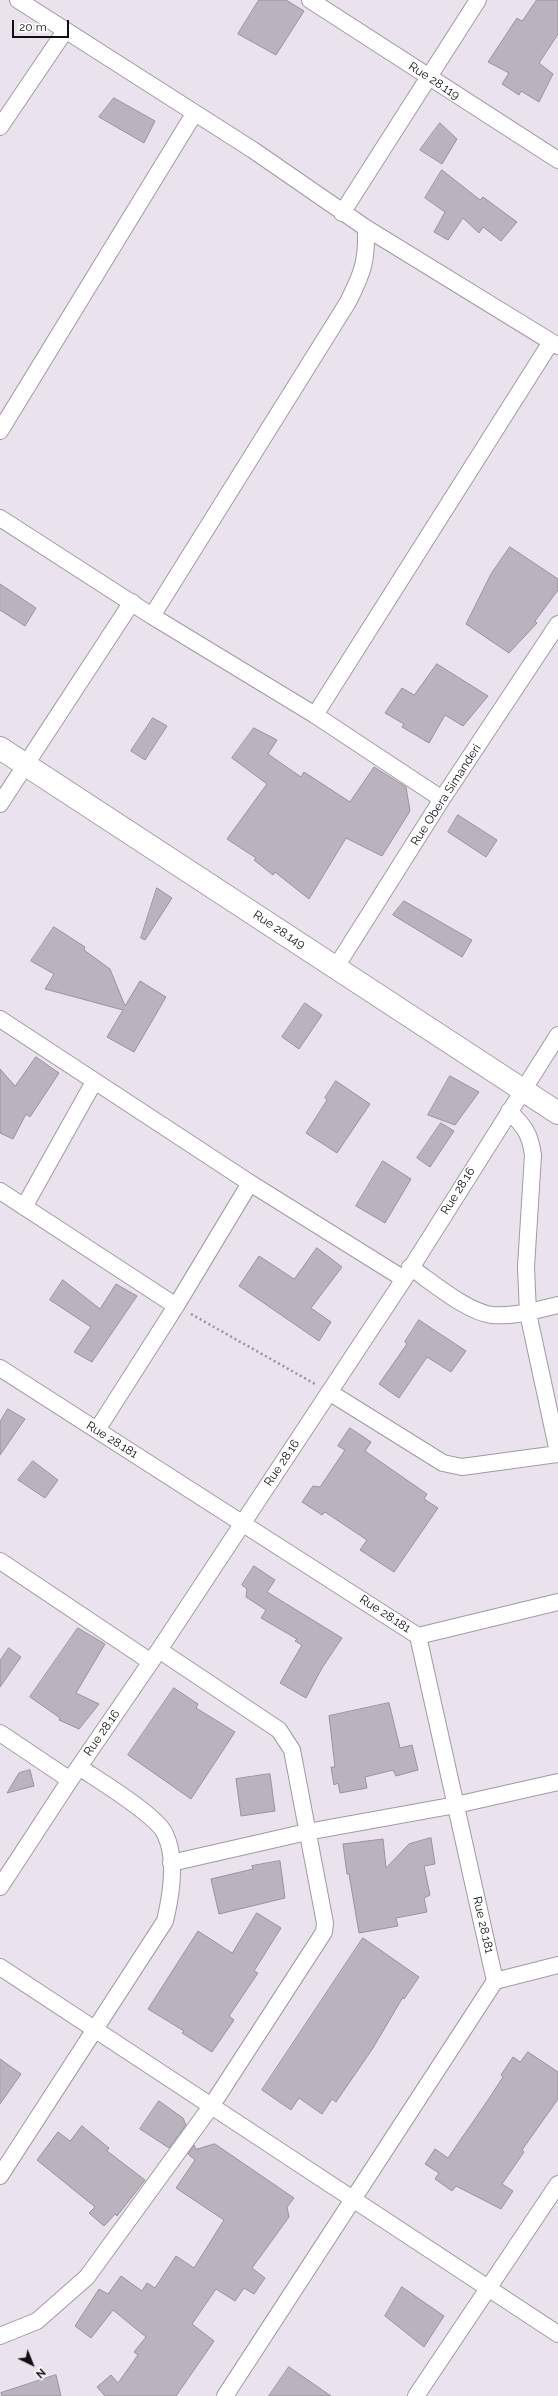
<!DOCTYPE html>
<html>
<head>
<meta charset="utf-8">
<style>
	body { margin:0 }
	#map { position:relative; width:558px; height:2396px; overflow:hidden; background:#eae2ed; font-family:Raleway,sans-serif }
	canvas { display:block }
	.north { position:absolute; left:12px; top:2344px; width:40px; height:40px; -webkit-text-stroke:3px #fff; paint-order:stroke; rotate:137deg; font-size:11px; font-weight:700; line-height:16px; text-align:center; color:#110f12 }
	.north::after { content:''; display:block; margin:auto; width:14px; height:18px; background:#110f12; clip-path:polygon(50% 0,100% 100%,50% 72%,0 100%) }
	.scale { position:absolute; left:12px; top:20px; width:57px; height:18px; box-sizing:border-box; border:2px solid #110f12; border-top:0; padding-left:5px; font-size:12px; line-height:14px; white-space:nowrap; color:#110f12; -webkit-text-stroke:3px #fff; paint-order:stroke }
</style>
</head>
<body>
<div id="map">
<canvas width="558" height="2396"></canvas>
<div class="north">N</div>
<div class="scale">20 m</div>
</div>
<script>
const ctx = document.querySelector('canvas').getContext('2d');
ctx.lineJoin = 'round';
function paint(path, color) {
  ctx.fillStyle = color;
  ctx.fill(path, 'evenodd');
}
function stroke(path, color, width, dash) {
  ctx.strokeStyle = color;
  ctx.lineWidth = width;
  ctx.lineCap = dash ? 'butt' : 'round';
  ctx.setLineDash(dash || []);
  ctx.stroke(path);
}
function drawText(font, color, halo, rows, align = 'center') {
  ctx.font = font + ' Raleway,sans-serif';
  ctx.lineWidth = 3.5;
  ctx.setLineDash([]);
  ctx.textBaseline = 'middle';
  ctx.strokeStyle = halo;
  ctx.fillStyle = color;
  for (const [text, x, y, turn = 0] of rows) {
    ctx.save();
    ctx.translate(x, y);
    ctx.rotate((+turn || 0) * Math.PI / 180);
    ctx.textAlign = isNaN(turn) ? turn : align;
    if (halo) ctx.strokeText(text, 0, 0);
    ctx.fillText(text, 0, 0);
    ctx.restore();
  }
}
const building = new Path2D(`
	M 259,0 L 286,0 L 304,11 L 276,55 L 238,34 Z
	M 537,0 L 558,0 L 558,34 L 539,63 L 553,74 L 539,102 L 521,91 L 519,95 L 502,84 L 509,73 L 488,62 L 517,18 L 522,21 Z
	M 114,98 L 155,121 L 144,143 L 99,117 Z
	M 440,123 L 457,139 L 442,164 L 420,150 Z
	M 442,170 L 480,200 L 483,197 L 517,222 L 501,241 L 483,227 L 479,233 L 463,218 L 448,240 L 434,232 L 445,212 L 425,198 Z
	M 510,547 L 558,579 L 558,590 L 535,621 L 537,623 L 509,653 L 466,624 L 491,574 Z
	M 0,584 L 36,608 L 25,626 L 0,610 Z
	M 437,664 L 488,696 L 463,726 L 445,715 L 429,743 L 402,727 L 404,724 L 385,713 L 402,688 L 414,695 Z
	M 153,718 L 167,726 L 145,760 L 131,751 Z
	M 254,728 L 277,740 L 268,754 L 301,777 L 304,772 L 350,802 L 374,767 L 406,787 L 410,811 L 382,856 L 346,838 L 309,899 L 275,872 L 273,875 L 254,860 L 256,858 L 227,839 L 267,784 L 232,758 Z
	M 458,815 L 497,840 L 486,857 L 448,832 Z
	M 157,888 L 172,898 L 145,940 L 141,938 Z
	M 404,901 L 472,940 L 462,957 L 393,915 Z
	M 54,927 L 85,947 L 84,950 L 110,969 L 125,1006 L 140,981 L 166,997 L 134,1052 L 107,1037 L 123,1010 L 45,989 L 54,974 L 31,961 Z
	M 305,1003 L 322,1015 L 299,1049 L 282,1037 Z
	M 36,1057 L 59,1073 L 30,1117 L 26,1114 L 13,1139 L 0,1133 L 0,1069 L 15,1086 Z
	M 450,1076 L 479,1092 L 455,1125 L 428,1115 Z
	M 336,1081 L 370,1104 L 337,1153 L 306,1133 L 327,1100 L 325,1098 Z
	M 441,1123 L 454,1131 L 430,1167 L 417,1158 Z
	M 383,1161 L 411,1179 L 385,1223 L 356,1206 Z
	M 317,1248 L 342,1267 L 311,1308 L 331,1322 L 319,1341 L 239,1286 L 259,1256 L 294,1279 Z
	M 63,1280 L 100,1309 L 116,1284 L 137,1296 L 92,1362 L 74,1352 L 91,1327 L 50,1300 Z
	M 419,1320 L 466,1351 L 451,1372 L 427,1357 L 399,1398 L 379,1384 L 407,1344 L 405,1342 Z
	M 8,1409 L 25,1419 L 0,1455 L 0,1422 Z
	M 350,1428 L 371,1442 L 365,1451 L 427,1494 L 424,1499 L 438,1508 L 394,1572 L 360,1550 L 367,1540 L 325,1512 L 322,1515 L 302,1502 L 313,1486 L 320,1487 L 345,1450 L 338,1446 Z
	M 33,1461 L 58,1480 L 45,1498 L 18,1480 Z
	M 254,1566 L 275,1580 L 267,1592 L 342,1638 L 322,1668 L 306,1698 L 280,1683 L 302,1645 L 295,1641 L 297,1639 L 261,1618 L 266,1610 L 246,1597 L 247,1589 L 242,1585 Z
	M 78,1628 L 105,1644 L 76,1693 L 99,1704 L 79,1729 L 59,1720 L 60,1718 L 30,1697 Z
	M 9,1648 L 21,1657 L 0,1687 L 0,1661 Z
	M 174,1688 L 198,1704 L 196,1708 L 235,1732 L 191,1799 L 128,1755 Z
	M 389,1703 L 400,1748 L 412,1745 L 418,1770 L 396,1776 L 393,1770 L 365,1777 L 367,1788 L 340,1793 L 338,1783 L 334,1785 L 331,1767 L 335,1767 L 329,1716 Z
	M 30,1770 L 34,1786 L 7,1793 L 19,1773 Z
	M 270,1774 L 275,1811 L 241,1816 L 236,1779 Z
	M 431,1838 L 435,1864 L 424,1866 L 430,1895 L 424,1898 L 427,1912 L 396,1918 L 398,1926 L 359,1933 L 349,1874 L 347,1874 L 343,1844 L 383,1839 L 386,1868 L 409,1844 Z
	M 280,1861 L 285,1898 L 219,1914 L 211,1879 L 253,1869 L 252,1866 Z
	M 257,1913 L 281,1928 L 254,1971 L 258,1973 L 229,2016 L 234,2020 L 212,2052 L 182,2033 L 184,2031 L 148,2009 L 198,1931 L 232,1953 Z
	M 363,1938 L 419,1977 L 404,1999 L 403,1997 L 373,2048 L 336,2102 L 332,2099 L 322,2114 L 299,2098 L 291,2110 L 262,2090 Z
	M 528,2052 L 558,2072 L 558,2099 L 522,2150 L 524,2152 L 502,2184 L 513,2191 L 501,2209 L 456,2186 L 452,2191 L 435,2179 L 439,2173 L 425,2164 L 435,2149 L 448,2158 L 488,2100 L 503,2077 L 501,2075 L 513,2057 L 520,2062 Z
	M 0,2059 L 21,2074 L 0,2104 Z
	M 159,2101 L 183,2118 L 186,2125 L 169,2148 L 140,2129 Z
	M 82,2126 L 109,2148 L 107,2151 L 145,2180 L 117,2216 L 115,2214 L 104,2226 L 89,2213 L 95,2207 L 37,2160 L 58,2132 L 70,2141 Z
	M 215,2144 L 294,2198 L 287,2207 L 289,2217 L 252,2268 L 265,2278 L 254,2294 L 244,2288 L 235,2301 L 216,2289 L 192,2324 L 214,2341 L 176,2396 L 105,2396 L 97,2387 L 111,2375 L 118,2383 L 138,2355 L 134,2352 L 146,2337 L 113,2310 L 91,2338 L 75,2326 L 99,2289 L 108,2294 L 121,2276 L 142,2291 L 147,2283 L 155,2288 L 176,2256 L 194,2268 L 224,2220 L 176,2188 L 195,2160 L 188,2154 L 194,2145 L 196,2149 Z
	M 402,2287 L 444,2316 L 424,2347 L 385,2316 Z
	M 289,2367 L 331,2396 L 269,2396 Z
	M 56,2375 L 61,2396 L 2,2396 L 1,2393 Z`);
paint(building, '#bab2bd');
stroke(building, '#9a929d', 1);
const street = new Path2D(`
	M 18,0 L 253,150 L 366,228 L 558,346
	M 310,0 L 558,160
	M 0,127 L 65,31
	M 342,213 L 478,0
	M 0,431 L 194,114
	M 0,518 L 152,616 L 315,715 L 442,799
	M 152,616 L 348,302 C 363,272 367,261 366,228
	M 315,715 L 551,342
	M 0,804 L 132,602
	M 336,967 L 442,799 L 558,624
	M 0,1019 L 250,1183 L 404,1279
	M 509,1111 C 524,1126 530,1133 533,1155 L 526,1267 L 528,1313 L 558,1452
	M 0,1191 L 176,1306
	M 24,1207 L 94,1082
	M 410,1267 C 432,1282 467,1312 492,1315 C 514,1317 537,1310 558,1305
	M 0,1368 L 418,1636 L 495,1981
	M 329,1392 L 443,1463 L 462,1467 L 558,1454
	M 97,1430 L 176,1306 L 250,1183
	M 0,1561 L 151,1662
	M 418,1636 L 558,1602
	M 0,1733 L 70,1780
	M 171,1863 L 307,1832 L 456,1805 L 558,1782
	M 0,1887 L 70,1780 L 159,1650 L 404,1279 L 558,1035
	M 0,1967 C 187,2088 371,2213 558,2334
	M 495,1981 L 558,1965
	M 0,2176 L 165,1921 C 171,1896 177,1858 165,1834 C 157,1815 98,1780 79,1767
	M 0,2336 L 37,2321 L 87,2277 L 212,2105 L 324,1932 L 325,1923 L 292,1750 L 279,1730 L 159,1650
	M 225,2396 L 495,1981
	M 416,2396 L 558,2184`);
const secondary = new Path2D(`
	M 0,748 L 558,1113`);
stroke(street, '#a19aa4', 18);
stroke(secondary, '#a19aa4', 24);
stroke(new Path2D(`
	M 191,1314 L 315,1384`), '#99939b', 2.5, [2, 3]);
stroke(street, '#fff', 16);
stroke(secondary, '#fff', 22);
drawText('12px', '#110f12', '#fff', [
	["Rue 28.119",434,81,33],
	["Rue Obera Simanderi",446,795,-57],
	["Rue 28.149",279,930,33],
	["Rue 28.16",458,1191,-58],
	["Rue 28.181",112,1440,32],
	["Rue 28.16",282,1463,-56],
	["Rue 28.181",385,1614,33],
	["Rue 28.16",102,1733,-55],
	["Rue 28.181",483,1925,77]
]);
</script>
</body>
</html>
